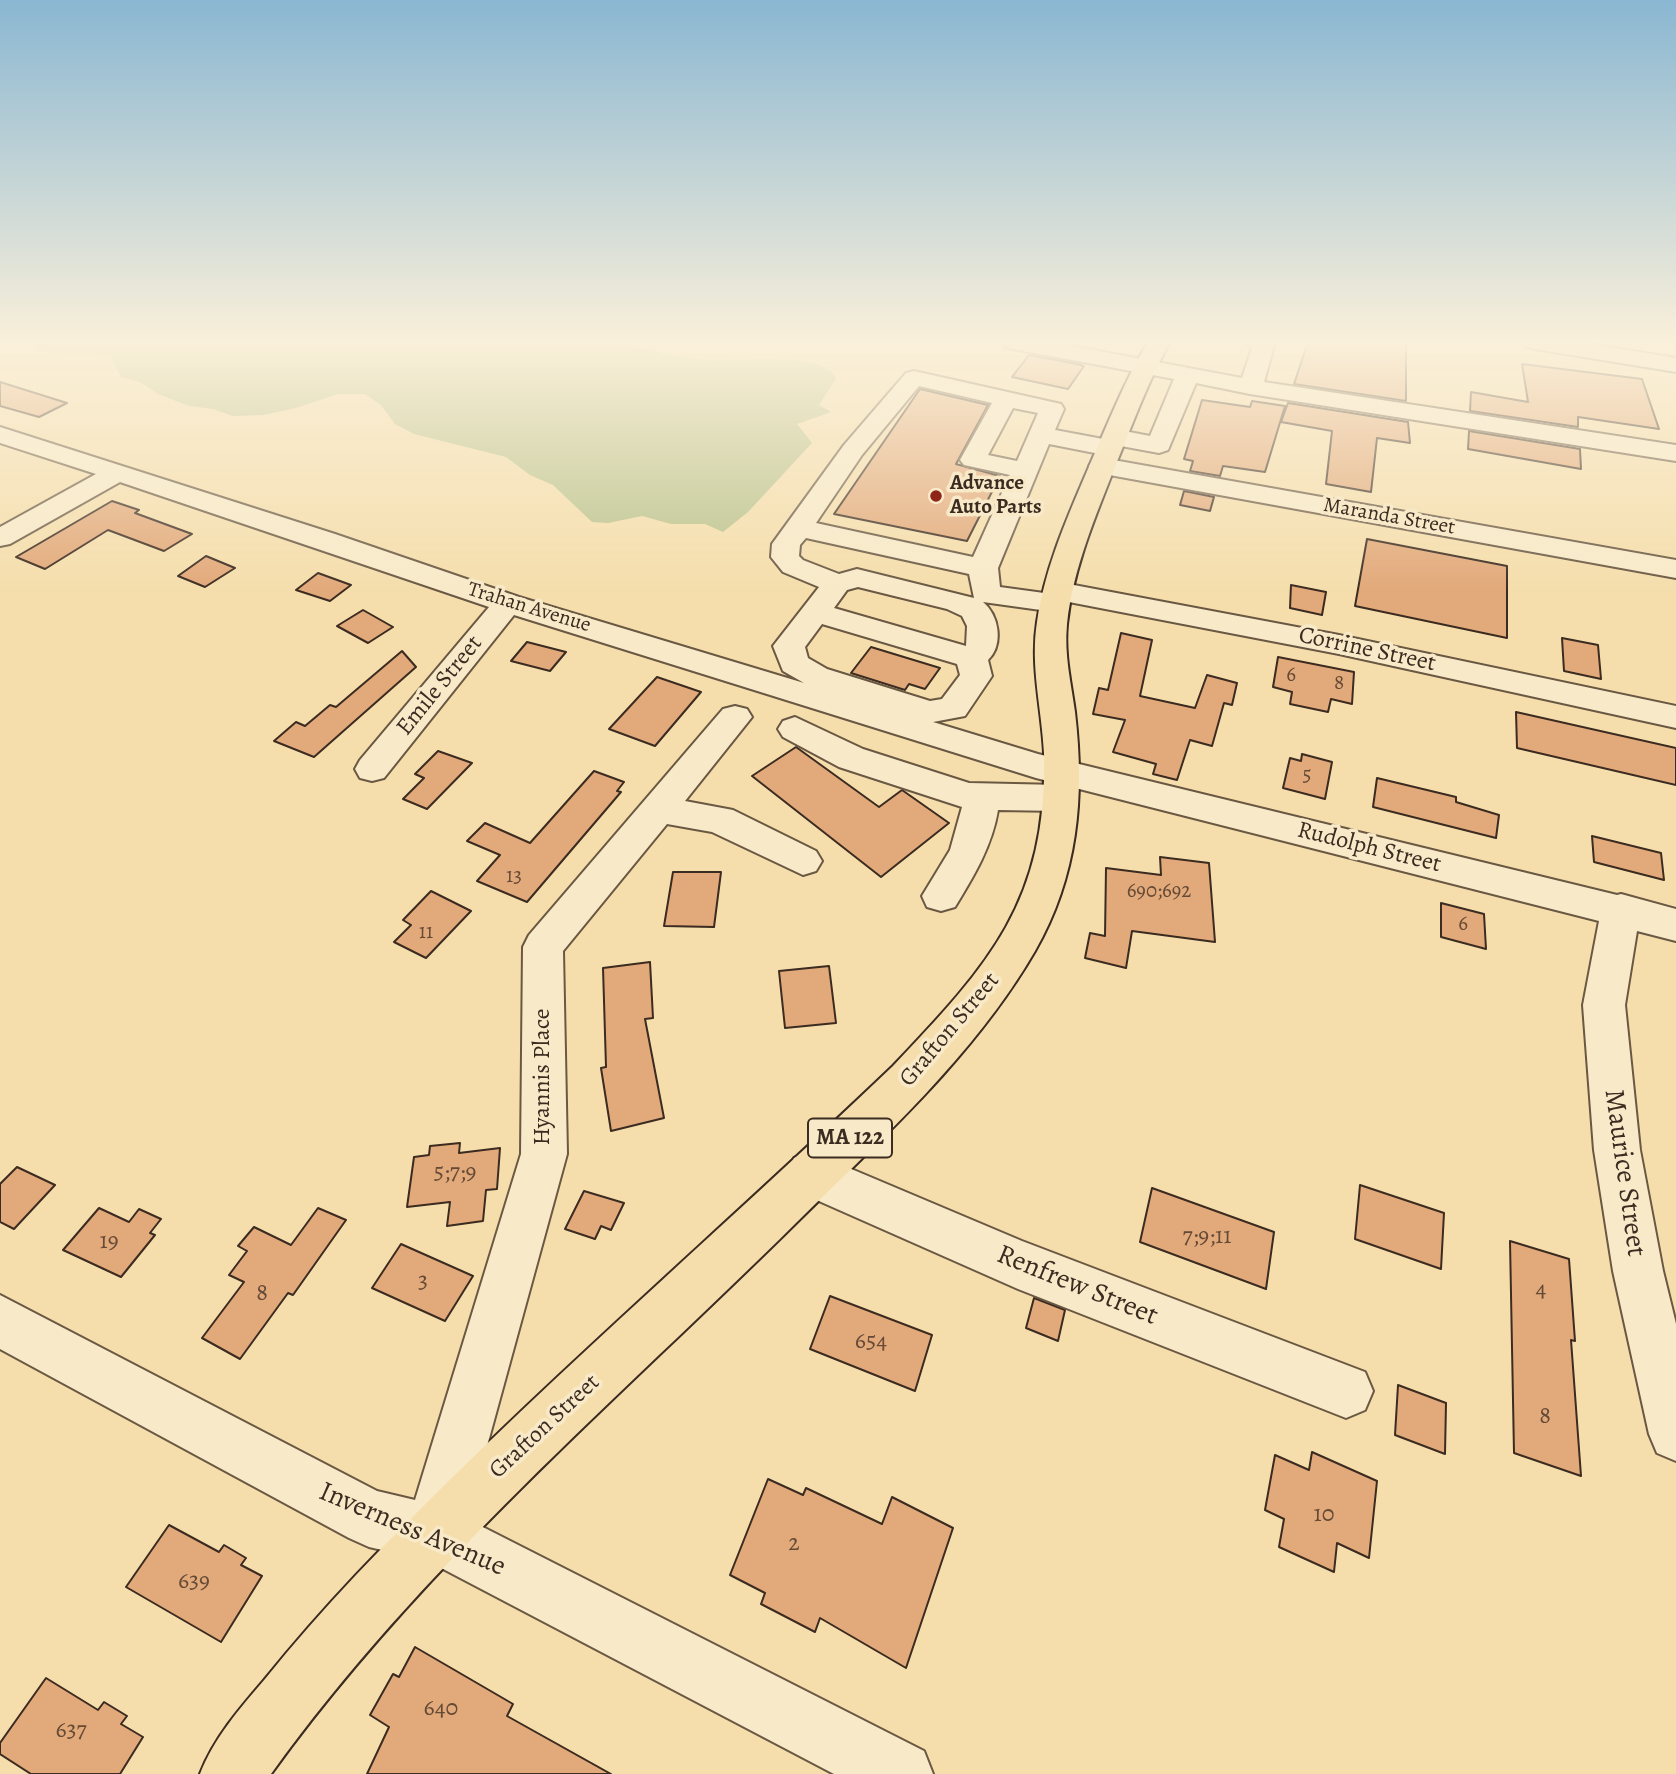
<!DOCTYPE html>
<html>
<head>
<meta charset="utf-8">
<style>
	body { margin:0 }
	canvas { display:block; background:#f5deac }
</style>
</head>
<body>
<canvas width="1676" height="1774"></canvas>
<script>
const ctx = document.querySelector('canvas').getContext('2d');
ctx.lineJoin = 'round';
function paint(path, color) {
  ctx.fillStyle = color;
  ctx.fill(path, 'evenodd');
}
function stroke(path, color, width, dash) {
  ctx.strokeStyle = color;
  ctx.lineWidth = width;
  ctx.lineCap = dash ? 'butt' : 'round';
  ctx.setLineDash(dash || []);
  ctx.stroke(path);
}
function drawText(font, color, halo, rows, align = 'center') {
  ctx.font = font + ' Alegreya,serif';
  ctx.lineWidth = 7;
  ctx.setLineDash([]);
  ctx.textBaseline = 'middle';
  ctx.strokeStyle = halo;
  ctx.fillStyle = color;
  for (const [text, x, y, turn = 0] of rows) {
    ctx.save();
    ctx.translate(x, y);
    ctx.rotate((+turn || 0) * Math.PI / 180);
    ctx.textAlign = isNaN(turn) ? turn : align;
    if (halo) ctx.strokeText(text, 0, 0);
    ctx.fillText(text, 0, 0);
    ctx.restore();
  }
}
paint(new Path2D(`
	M 35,342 L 619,342 C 646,350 675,357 703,360 C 728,363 827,349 836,379 L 819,405 L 831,412 L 797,424 L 812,443 L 748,512 L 723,532 L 705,524 L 671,524 L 642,516 L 608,523 L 592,522 L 553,485 L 530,475 L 506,457 L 414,434 L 395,424 L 381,405 L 365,394 L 338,394 L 296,408 L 263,415 L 233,416 L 213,409 L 189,406 L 158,394 L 140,382 L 121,377 L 110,355 C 86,353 58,357 36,349 Z`), '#b9c28c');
const building = new Path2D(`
	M 1308,342 L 1406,342 L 1406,401 L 1294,384 Z
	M 1029,355 L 1077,364 L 1084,366 L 1068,389 L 1012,377 Z
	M 1522,364 L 1642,379 L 1659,429 L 1578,417 L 1578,427 L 1470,411 L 1471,392 L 1528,402 Z
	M 0,382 L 67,403 L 39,417 L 0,406 Z
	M 920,389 L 988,405 L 956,464 L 1000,476 L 967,541 L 834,514 Z
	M 1202,400 L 1250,407 L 1252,401 L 1285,406 L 1265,472 L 1223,466 L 1220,476 L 1190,471 L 1193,461 L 1184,459 Z
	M 1288,403 L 1408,422 L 1410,443 L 1377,438 L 1371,492 L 1326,484 L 1332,431 L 1281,422 Z
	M 1469,431 L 1580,449 L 1581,469 L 1468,449 Z
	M 1184,491 L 1214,497 L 1210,511 L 1180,505 Z
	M 112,501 L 139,510 L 135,513 L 192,534 L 164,551 L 108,530 L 45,569 L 16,557 Z
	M 1367,539 L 1507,566 L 1507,638 L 1355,606 Z
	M 206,556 L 235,568 L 205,587 L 178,576 Z
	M 318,573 L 351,585 L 330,601 L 296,590 Z
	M 1291,585 L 1326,592 L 1322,615 L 1290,608 Z
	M 363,610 L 393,627 L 368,643 L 337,626 Z
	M 1121,633 L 1152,640 L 1140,696 L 1195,708 L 1207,675 L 1237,683 L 1232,705 L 1224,703 L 1212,746 L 1190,740 L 1177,780 L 1153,774 L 1156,764 L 1113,752 L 1125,720 L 1093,714 L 1099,688 L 1108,690 Z
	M 1562,638 L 1598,645 L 1601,679 L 1564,671 Z
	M 527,642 L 566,652 L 550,671 L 511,661 Z
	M 871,647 L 940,668 L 925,689 L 909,684 L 905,690 L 851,673 Z
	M 402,651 L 416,667 L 314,757 L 274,741 L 296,722 L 305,726 L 330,705 L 336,707 Z
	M 1278,657 L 1354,672 L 1352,704 L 1331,699 L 1328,712 L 1290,704 L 1292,692 L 1273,687 Z
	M 657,677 L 701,692 L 655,746 L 609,729 Z
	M 1516,712 L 1676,748 L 1676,785 L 1517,748 Z
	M 796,747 L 879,807 L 902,790 L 949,823 L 881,877 L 752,776 Z
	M 438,751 L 472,763 L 427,809 L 403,799 L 424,778 L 415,774 Z
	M 1302,754 L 1332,762 L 1325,799 L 1283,788 L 1290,758 L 1301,761 Z
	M 594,771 L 624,782 L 617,791 L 621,792 L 527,902 L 477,881 L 500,855 L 467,841 L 485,823 L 530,843 Z
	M 1377,778 L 1456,797 L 1456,802 L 1499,815 L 1496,838 L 1373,807 Z
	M 1592,836 L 1661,853 L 1664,880 L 1594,862 Z
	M 1160,857 L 1209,863 L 1215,942 L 1132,931 L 1126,968 L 1085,958 L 1090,933 L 1105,936 L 1106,868 L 1161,875 Z
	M 673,872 L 721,872 L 714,927 L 664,926 Z
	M 431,891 L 471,911 L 426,958 L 394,942 L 411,925 L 403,920 Z
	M 1441,903 L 1484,914 L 1486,949 L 1441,937 Z
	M 650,962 L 653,1018 L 645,1019 L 664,1118 L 611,1131 L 601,1068 L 606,1067 L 603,968 Z
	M 829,966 L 836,1023 L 785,1028 L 779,971 Z
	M 460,1143 L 459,1153 L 500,1148 L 497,1189 L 486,1190 L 483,1221 L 447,1226 L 450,1202 L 407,1207 L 414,1157 L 429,1155 L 430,1146 Z
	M 17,1167 L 55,1185 L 14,1229 L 0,1222 L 0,1184 Z
	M 1360,1185 L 1444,1213 L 1441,1269 L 1355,1239 Z
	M 1152,1188 L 1274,1232 L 1266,1289 L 1140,1242 Z
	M 584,1191 L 624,1203 L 611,1230 L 601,1226 L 595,1239 L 565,1229 Z
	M 99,1208 L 129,1222 L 139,1209 L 161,1219 L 150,1233 L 155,1235 L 121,1277 L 63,1250 Z
	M 318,1208 L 346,1220 L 293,1295 L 288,1293 L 240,1359 L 202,1338 L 244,1282 L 229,1275 L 247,1251 L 238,1246 L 254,1227 L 291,1245 Z
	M 1510,1241 L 1569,1259 L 1575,1341 L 1571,1340 L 1581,1476 L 1514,1453 Z
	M 401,1244 L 473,1276 L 445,1321 L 372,1288 Z
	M 830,1296 L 932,1335 L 915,1391 L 810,1349 Z
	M 1034,1298 L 1065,1310 L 1058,1341 L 1026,1328 Z
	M 1398,1385 L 1446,1403 L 1445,1454 L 1395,1435 Z
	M 1312,1452 L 1377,1481 L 1369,1558 L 1337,1543 L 1334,1572 L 1279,1547 L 1284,1519 L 1265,1510 L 1275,1455 L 1309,1470 Z
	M 768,1479 L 803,1495 L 806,1488 L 882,1524 L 892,1497 L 953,1528 L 906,1668 L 820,1618 L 815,1632 L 761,1604 L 765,1593 L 730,1575 Z
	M 169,1525 L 219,1552 L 224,1545 L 246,1558 L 241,1565 L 262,1576 L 221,1642 L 126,1587 Z
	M 415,1647 L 513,1704 L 507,1716 L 611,1774 L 367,1774 L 389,1727 L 370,1715 L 393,1674 L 399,1677 Z
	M 46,1678 L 98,1710 L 104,1702 L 127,1716 L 121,1724 L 143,1737 L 120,1774 L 31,1774 L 0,1754 L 0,1743 Z`);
paint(building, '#e2a97a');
stroke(building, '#3b2b20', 2);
const minor = new Path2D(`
	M 1002,342 L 1051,342 L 1242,378 L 1252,348 L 1245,342 L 1275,342 L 1264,382 L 1676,445 L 1676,461 L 1250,394 L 1196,383 L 1168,450 L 1159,453 L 1121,446 L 1119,453 L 1110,456 L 1049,444 L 998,568 L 1000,587 L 1044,593 L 1048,585 L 1058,582 L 1339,635 L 1676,706 L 1676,728 L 1339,654 L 1069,602 L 1066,609 L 1055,612 L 983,602 C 999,615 1004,645 988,660 L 992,676 L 965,716 L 933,722 L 1038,754 L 1617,895 L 1621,894 L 1676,909 L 1676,941 L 1637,931 L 1625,1005 L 1640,1150 L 1663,1271 L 1676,1324 L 1676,1461 L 1657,1453 L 1649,1434 L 1613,1271 L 1594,1150 L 1583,1005 L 1599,921 L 1036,778 L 514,615 L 384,778 L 372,781 L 360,778 L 355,769 L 360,760 L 489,607 L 120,482 L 10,544 L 0,546 L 0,527 L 96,474 L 0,443 L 0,427 L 335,534 L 519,597 L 804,683 L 783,671 L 773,646 L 819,587 L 783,572 L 771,557 L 772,544 L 844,445 L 906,373 L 914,371 L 1061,404 L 1064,409 L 1055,430 L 1103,439 L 1105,432 L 1114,429 L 1150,436 L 1174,379 L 1013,349 L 1005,347 ZM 919,386 L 992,403 L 960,460 L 964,465 L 1010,475 L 973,557 L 816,523 L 862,455 ZM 1013,408 L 1038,413 L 1017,461 L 988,455 ZM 806,538 L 969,574 L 974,598 L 857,569 L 839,574 L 803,560 L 799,556 L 800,545 ZM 858,587 L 947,609 L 962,616 L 967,626 L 966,646 L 834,608 L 847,590 ZM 822,624 L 957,664 L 960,675 L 942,699 L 930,701 L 827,669 L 808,658 L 805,647 Z
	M 1524,342 L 1579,342 L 1676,358 L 1676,372 L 1535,349 L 1527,347 Z
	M 1102,458 L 1676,560 L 1676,578 L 1093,472 L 1089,466 L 1093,460 Z
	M 735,706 L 747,709 L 752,717 L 685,801 L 733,810 L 816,851 L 822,861 L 816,871 L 803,875 L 712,832 L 667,824 L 563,951 L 567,1154 L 467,1519 L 924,1751 L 933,1774 L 834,1774 L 426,1560 L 369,1547 L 349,1538 L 0,1349 L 0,1295 L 377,1491 L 415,1500 L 521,1154 L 523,947 L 529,935 L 723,709 Z
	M 795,717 L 863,749 L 969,783 L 1060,785 L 1073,789 L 1078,798 L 1073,807 L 1060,811 L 998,810 C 992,846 974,876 955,907 L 941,911 L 927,907 L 922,896 L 950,850 L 962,807 L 839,767 L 783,737 L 778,729 L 783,721 Z
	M 811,1152 L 1022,1241 L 1365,1372 L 1373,1391 L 1365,1410 L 1346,1418 L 1018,1289 L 794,1190 L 787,1174 L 794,1158 Z`);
const highway = new Path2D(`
	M 1148,342 L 1170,342 C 1148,381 1133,423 1116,464 C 1096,515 1073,568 1067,624 C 1064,655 1071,682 1075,712 C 1085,797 1078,876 1035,951 C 974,1056 881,1139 796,1223 C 616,1401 420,1567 271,1774 L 200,1774 C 214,1738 240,1708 265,1679 C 294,1643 324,1609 356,1575 C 526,1397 715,1236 893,1066 C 989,965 1048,901 1044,753 C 1042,710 1030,666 1037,622 C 1045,566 1069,514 1091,462 C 1109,421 1125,380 1148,342 Z`);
stroke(minor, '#6a5843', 4);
stroke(highway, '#3b2b20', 4);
paint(minor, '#f8eac9');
paint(highway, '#f5deac');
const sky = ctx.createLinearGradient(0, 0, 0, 591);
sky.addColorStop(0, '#8ab7d2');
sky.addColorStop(0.58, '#faf0da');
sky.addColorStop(1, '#faf0da00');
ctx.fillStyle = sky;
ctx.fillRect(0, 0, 1676, 591);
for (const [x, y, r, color] of [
	[936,496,7,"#8f2418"]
]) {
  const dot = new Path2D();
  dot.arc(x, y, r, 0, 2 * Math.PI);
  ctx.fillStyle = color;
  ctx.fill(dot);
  stroke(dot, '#f8eac9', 2.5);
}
drawText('bold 21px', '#3b2b20', '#f8eac9', [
	["Advance",950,484],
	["Auto Parts",950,508]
], 'left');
drawText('21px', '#3b2b20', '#f8eac9', [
	["Maranda Street",1389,517,10],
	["Trahan Avenue",529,608,17]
]);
drawText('21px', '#654a36', null, [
	["6",1291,676],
	["8",1339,684],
	["5",1307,776],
	["13",514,877],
	["690;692",1159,892],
	["6",1463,925],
	["11",426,933]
]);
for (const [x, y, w] of [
	[850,1138,84]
]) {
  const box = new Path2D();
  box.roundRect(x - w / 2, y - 19.5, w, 39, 5);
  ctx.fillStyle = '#f8eac9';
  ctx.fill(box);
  stroke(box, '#3b2b20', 2);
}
drawText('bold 23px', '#3b2b20', null, [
	["MA 122",850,1138]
]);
drawText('24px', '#3b2b20', '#f8eac9', [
	["Corrine Street",1367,650,12],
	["Emile Street",440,686,-51],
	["Rudolph Street",1369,848,14],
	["Grafton Street",950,1030,-50],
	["Hyannis Place",543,1077,-90],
	["Grafton Street",545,1427,-43]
]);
drawText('24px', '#654a36', null, [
	["5;7;9",455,1173],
	["7;9;11",1207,1237],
	["19",109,1242],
	["3",423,1282],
	["4",1541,1290],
	["8",262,1294],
	["654",871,1342],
	["8",1545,1417],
	["10",1324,1515],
	["2",794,1544],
	["639",194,1582],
	["640",441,1709],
	["637",71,1731]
]);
drawText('28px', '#3b2b20', '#f8eac9', [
	["Maurice Street",1624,1173,82],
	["Renfrew Street",1077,1286,22],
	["Inverness Avenue",412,1530,23]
]);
</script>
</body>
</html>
